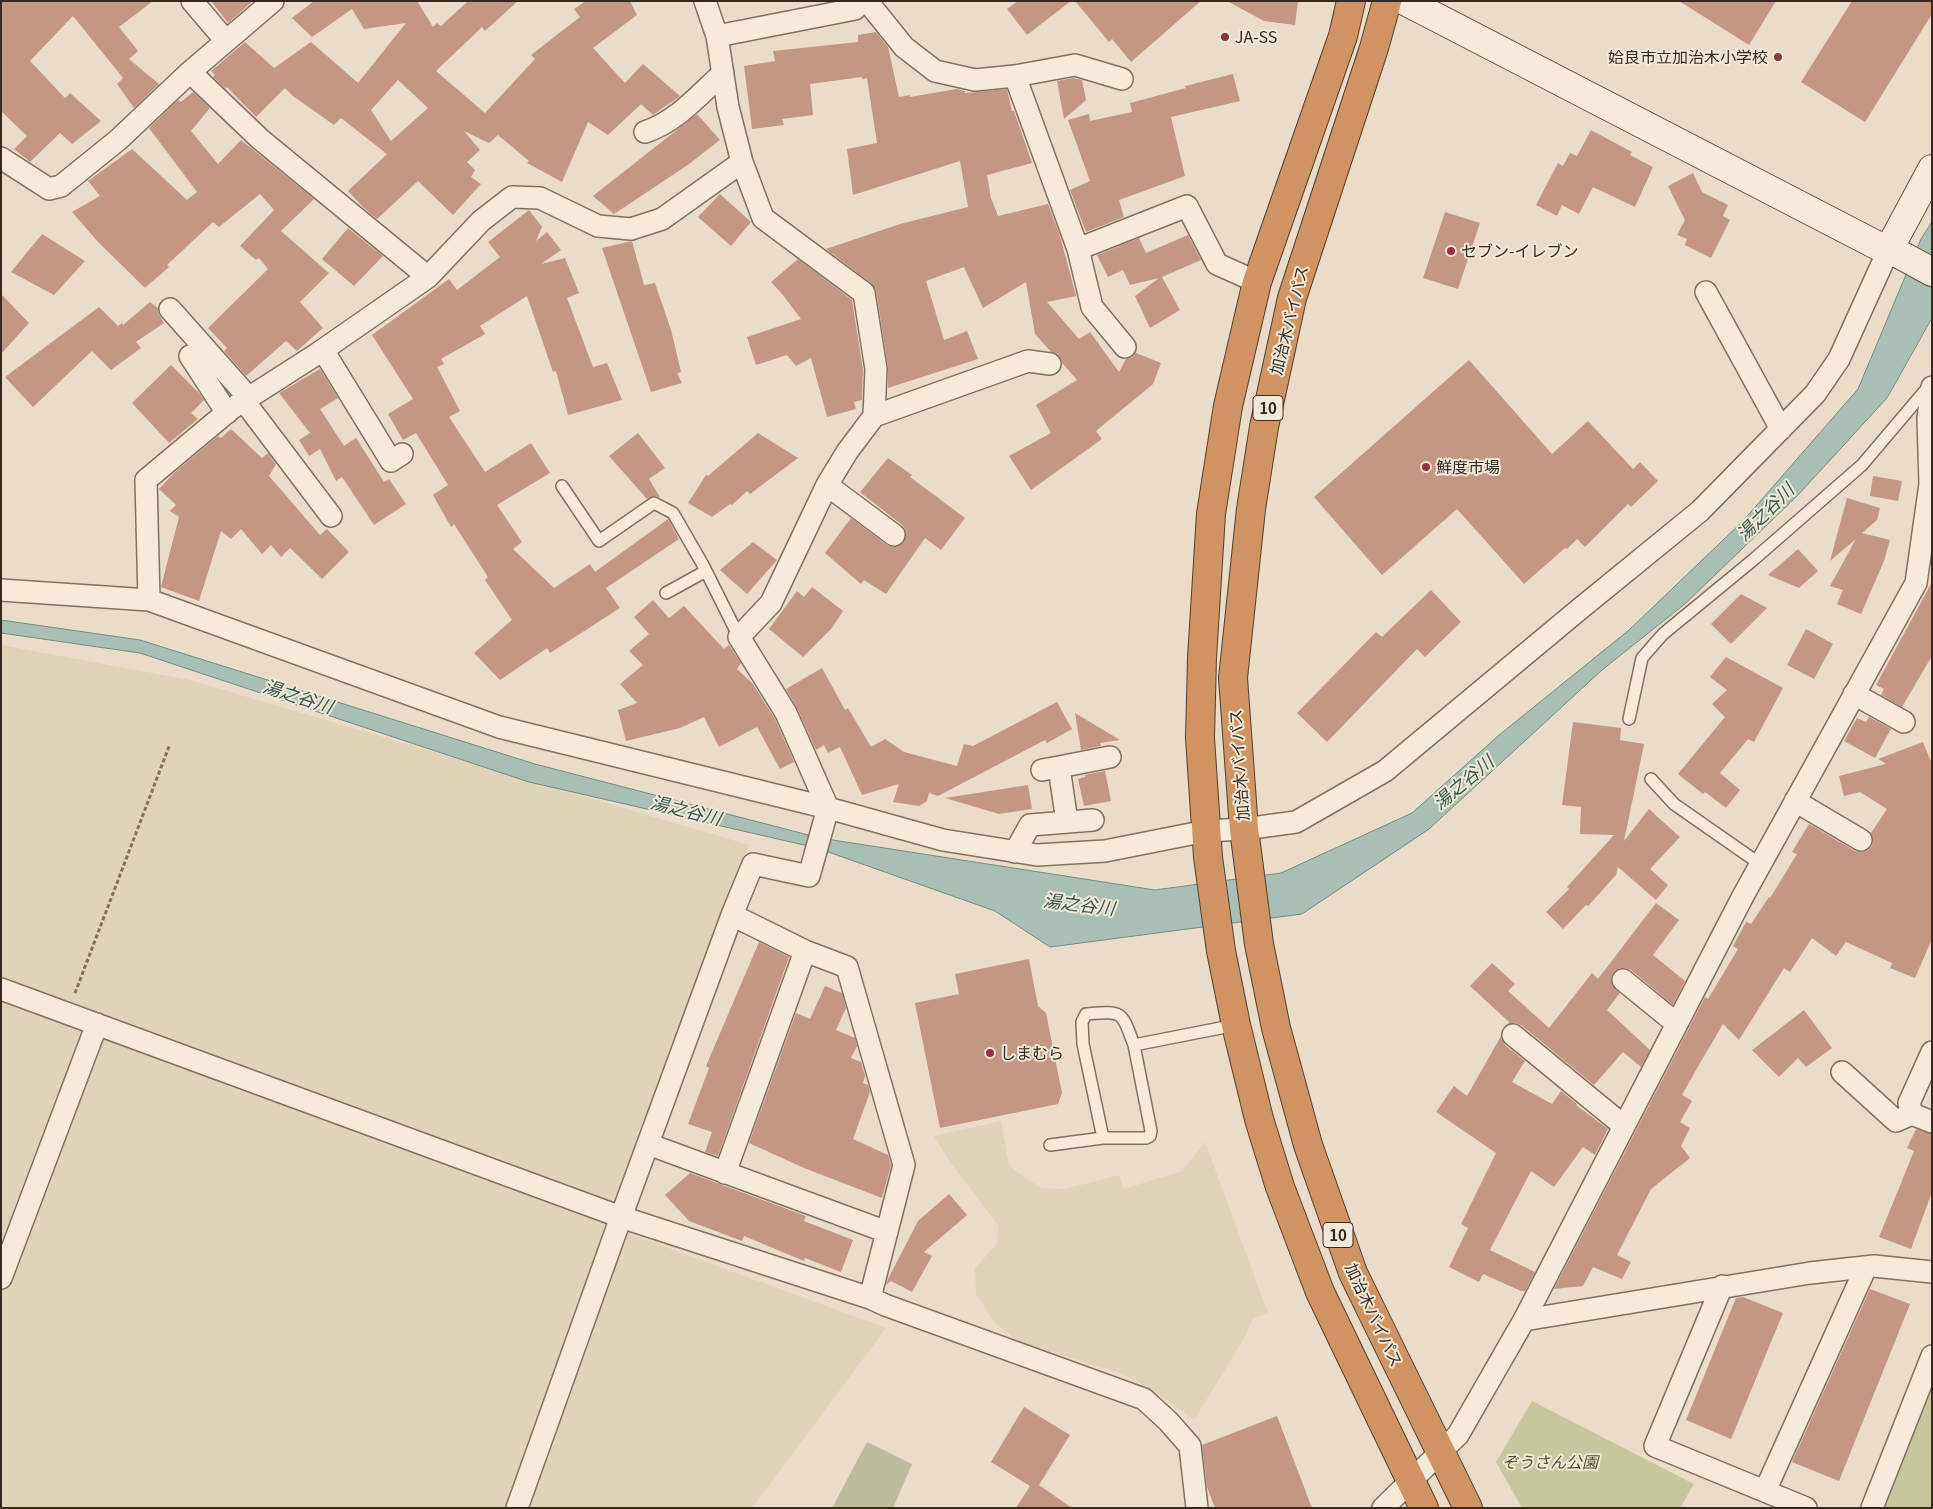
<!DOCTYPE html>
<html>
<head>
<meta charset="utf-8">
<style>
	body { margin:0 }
	#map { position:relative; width:1933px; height:1509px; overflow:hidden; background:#eadcc8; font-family:Georgia,serif }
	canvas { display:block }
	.frame { position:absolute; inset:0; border:2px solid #362921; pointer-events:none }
</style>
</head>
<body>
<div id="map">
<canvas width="1933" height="1509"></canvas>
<div class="frame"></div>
</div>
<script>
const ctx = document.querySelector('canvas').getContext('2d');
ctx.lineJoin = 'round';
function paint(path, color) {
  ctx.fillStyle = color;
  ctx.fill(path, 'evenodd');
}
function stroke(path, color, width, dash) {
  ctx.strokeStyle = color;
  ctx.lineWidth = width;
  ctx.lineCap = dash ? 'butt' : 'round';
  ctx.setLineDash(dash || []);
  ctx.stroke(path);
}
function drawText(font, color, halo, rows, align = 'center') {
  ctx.font = font + ' Georgia,"Noto Sans JP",serif';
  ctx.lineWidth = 4;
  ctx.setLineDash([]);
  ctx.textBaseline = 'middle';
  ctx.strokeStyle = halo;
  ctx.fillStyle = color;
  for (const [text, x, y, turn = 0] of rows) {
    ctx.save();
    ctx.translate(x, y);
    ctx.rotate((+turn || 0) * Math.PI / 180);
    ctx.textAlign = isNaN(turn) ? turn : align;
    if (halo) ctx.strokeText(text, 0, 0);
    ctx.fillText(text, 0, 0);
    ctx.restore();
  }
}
paint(new Path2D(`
	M 1,645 L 190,680 L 749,845 L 606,1225 L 886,1328 L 752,1508 L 1,1508 Z
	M 1001,1121 L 1009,1165 L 1021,1175 L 1041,1188 L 1065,1189 L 1119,1175 L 1124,1189 L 1182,1171 L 1205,1142 L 1268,1313 L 1253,1318 L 1245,1337 L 1194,1420 L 1157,1393 L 1123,1374 L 1019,1342 L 995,1323 L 976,1294 L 975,1268 L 997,1244 L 998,1225 L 950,1162 L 934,1136 Z`), '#dfd4b6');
paint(new Path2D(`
	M 1932,1386 L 1932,1508 L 1882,1508 Z
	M 1532,1401 L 1694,1484 L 1680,1508 L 1522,1508 L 1496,1462 Z`), '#c7c79d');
paint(new Path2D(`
	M 867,1442 L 912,1464 L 893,1508 L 832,1508 Z`), '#bdbd9b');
const water = new Path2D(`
	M 1932,222 L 1932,318 L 1887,398 L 1798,495 L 1686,603 L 1602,670 L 1429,829 L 1302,914 L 1050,947 L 995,911 L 817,848 L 529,782 L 140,653 L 1,633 L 1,620 L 140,640 L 535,764 L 820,838 L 1155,890 L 1281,873 L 1412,813 L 1498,736 L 1629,630 L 1743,521 L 1858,389 L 1921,239 Z`);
paint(water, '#a9bfb6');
stroke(water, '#708c82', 1);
paint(new Path2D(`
	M 1,1 L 153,1 L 119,27 L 138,51 L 129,59 L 159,84 L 134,108 L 117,84 L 123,78 L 73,16 L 30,61 L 65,98 L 70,93 L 101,121 L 72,144 L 60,133 L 30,162 L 14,149 L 27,136 L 1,111 Z
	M 211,1 L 253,1 L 228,23 Z
	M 314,1 L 417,1 L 433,27 L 437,23 L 441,26 L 468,1 L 518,1 L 485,31 L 482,27 L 436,71 L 485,113 L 535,59 L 531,55 L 580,17 L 574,9 L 586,1 L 630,1 L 637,15 L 593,48 L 625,83 L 643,64 L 680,96 L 653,115 L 641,104 L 608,135 L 588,122 L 562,182 L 527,163 L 529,161 L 498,135 L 489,143 L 464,131 L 480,150 L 467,162 L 475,170 L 471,177 L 481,184 L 453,215 L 418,181 L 377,219 L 364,208 L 348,191 L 387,154 L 341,118 L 334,125 L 293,96 L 285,88 L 256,117 L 227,87 L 226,89 L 213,77 L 215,75 L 211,71 L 245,42 L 274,68 L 311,42 L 358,83 L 406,23 L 364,29 L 352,9 L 312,37 L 292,18 ZM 398,80 L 428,108 L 391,141 L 371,110 Z
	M 1018,1 L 1071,1 L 1027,35 L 1007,9 Z
	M 1075,1 L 1201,1 L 1131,62 L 1112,39 L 1109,42 Z
	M 1227,1 L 1298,1 L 1295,25 L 1264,21 Z
	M 1679,1 L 1776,1 L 1749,45 Z
	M 1852,1 L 1932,1 L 1932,14 L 1865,122 L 1801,82 Z
	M 876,32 L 888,47 L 899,97 L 910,95 L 910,97 L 957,89 L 965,91 L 965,93 L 1007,89 L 1012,111 L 1014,111 L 1032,163 L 987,175 L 991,198 L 998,216 L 1048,204 L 1060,236 L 1076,296 L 1047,302 L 1079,339 L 1090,332 L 1119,372 L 1126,359 L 1133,357 L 1136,353 L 1161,363 L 1153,384 L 1096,431 L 1102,439 L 1031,490 L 1009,456 L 1051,433 L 1036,405 L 1077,380 L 1062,363 L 1058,354 L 1051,352 L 1035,334 L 1026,282 L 983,308 L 964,267 L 926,281 L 944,340 L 967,331 L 978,359 L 888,388 L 888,367 L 876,290 L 871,283 L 826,249 L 900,224 L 968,207 L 960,161 L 853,195 L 847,149 L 877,143 L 867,78 L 862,79 L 862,77 L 810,84 L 813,115 L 782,119 L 784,125 L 752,129 L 744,66 L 775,61 L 773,51 L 858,42 L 858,35 Z
	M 1233,74 L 1240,101 L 1171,117 L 1185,176 L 1119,200 L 1124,217 L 1086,232 L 1070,190 L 1090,181 L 1068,120 L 1089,114 L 1090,121 L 1132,112 L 1130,103 L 1186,88 L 1185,86 Z
	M 1073,78 L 1082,80 L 1086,100 L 1064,119 L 1057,81 Z
	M 193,92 L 210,108 L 191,131 L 218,164 L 241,140 L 314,199 L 281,231 L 329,273 L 300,302 L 323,328 L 297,351 L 286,341 L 246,376 L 224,351 L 227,348 L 208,328 L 268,269 L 259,258 L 256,260 L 240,246 L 274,210 L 260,194 L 219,227 L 213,222 L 167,265 L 169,267 L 145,288 L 98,242 L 72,212 L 100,196 L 88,181 L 132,149 L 187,200 L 197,192 L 149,128 L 178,100 L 181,102 Z
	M 697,114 L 720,140 L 689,164 L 614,214 L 593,196 Z
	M 1591,130 L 1632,152 L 1630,155 L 1653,167 L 1635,207 L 1593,187 L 1579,214 L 1562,205 L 1557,216 L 1536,205 L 1558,163 L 1563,166 L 1570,153 L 1577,156 Z
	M 1693,173 L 1702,192 L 1728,205 L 1723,216 L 1730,220 L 1711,258 L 1685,245 L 1687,239 L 1677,235 L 1685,220 L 1668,186 Z
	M 720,194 L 751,222 L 731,246 L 698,217 Z
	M 529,210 L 542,227 L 536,241 L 547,232 L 561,250 L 541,264 L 565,258 L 579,293 L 567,298 L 593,367 L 607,363 L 622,400 L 568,415 L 556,371 L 553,372 L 527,296 L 480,326 L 485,334 L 441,359 L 444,364 L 437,367 L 460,411 L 449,417 L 485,472 L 531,443 L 550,473 L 497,505 L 522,542 L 513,549 L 554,588 L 590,564 L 595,572 L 668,519 L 679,539 L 606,588 L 620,608 L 550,653 L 547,648 L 500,680 L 474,653 L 512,620 L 485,580 L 488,577 L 454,524 L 451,527 L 433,495 L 448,485 L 416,433 L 403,440 L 388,414 L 413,399 L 372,335 L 449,279 L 457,290 L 500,257 L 488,242 Z
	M 1445,212 L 1480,223 L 1458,289 L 1423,278 Z
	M 348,228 L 383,256 L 354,286 L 322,259 Z
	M 42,234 L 85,261 L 54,295 L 11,272 Z
	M 1188,235 L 1201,260 L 1162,277 L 1180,310 L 1150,328 L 1135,296 L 1159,278 L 1130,285 L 1123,270 L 1108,277 L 1097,255 L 1139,238 L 1146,253 Z
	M 632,241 L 644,285 L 655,283 L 671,330 L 681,372 L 677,373 L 682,383 L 651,392 L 602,248 Z
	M 798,259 L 852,300 L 863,370 L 862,400 L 854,402 L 856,409 L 827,417 L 811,358 L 796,366 L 787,355 L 756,365 L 747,337 L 801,319 L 782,294 L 771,282 Z
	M 1,294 L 29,323 L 1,354 Z
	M 150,302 L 158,308 L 158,312 L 164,323 L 136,342 L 141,348 L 111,370 L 92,351 L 33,407 L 5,377 L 99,307 L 118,326 L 122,323 L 123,325 Z
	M 1469,360 L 1552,454 L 1588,421 L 1633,469 L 1640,462 L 1658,481 L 1631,507 L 1628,504 L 1585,547 L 1577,539 L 1567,549 L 1565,548 L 1524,584 L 1457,509 L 1382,575 L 1314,497 Z
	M 171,365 L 199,393 L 204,400 L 191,413 L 198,419 L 169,443 L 132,403 Z
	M 320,369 L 338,398 L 320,409 L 344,446 L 356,438 L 384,482 L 389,479 L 406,504 L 374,525 L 342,477 L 336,481 L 320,449 L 309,456 L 299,440 L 310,433 L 279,393 Z
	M 231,429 L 262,458 L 268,453 L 276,464 L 269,476 L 320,535 L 327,529 L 349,552 L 322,579 L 290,548 L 281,557 L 271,545 L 262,554 L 241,529 L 231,539 L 221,531 L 199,601 L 161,587 L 179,517 L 170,511 L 176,505 L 159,489 L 174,473 L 218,436 L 221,438 Z
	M 638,433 L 665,468 L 649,479 L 660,497 L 653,496 L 647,499 L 609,456 Z
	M 758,433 L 798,458 L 750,494 L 747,491 L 732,505 L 730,504 L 712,517 L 688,503 L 706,475 L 708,476 Z
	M 888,458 L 912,475 L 910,477 L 965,518 L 941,550 L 925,538 L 886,594 L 864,580 L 861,584 L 825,553 L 851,518 L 887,545 L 893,547 L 898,547 L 904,542 L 906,536 L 905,530 L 902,525 L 860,492 Z
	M 1873,476 L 1902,481 L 1898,501 L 1870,496 Z
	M 1847,498 L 1880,508 L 1877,520 L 1862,533 L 1890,540 L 1884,561 L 1861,614 L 1837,604 L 1843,590 L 1830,586 L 1856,539 L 1830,561 Z
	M 753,542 L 777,560 L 747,594 L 720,570 Z
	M 1798,549 L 1818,571 L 1799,588 L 1768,575 Z
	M 1932,582 L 1932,656 L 1902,707 L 1881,695 L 1884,689 L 1876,685 Z
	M 812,587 L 843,611 L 832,628 L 803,657 L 769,629 L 797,591 L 804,597 Z
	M 1431,590 L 1461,622 L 1425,657 L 1417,649 L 1327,742 L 1297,713 L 1376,632 L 1382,637 Z
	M 1741,594 L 1767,608 L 1731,644 L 1711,624 Z
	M 653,600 L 669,618 L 684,606 L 724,649 L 729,645 L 741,663 L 737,669 L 753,684 L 775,719 L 794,762 L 780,769 L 757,727 L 719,747 L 704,717 L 680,728 L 626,741 L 618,710 L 637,703 L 620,684 L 643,665 L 629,651 L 649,634 L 634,617 Z
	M 1806,629 L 1833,644 L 1814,679 L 1787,665 Z
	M 1726,657 L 1783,688 L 1754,742 L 1748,739 L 1720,773 L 1740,790 L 1726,808 L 1705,792 L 1703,794 L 1678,774 L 1725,717 L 1712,704 L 1727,690 L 1710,677 Z
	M 822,668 L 845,710 L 848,708 L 871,747 L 885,739 L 904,752 L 957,766 L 964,744 L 973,746 L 1057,702 L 1072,729 L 1047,743 L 1045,740 L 938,796 L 929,793 L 927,801 L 919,806 L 893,802 L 899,784 L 862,795 L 840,747 L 828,753 L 824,745 L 816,750 L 797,708 L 786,689 Z
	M 1075,713 L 1120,740 L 1100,743 L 1101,746 L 1081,750 Z
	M 1869,717 L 1891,729 L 1875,758 L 1844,741 L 1857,718 L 1866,722 Z
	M 1573,722 L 1621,728 L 1620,740 L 1644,744 L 1624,841 L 1649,809 L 1680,837 L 1650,869 L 1668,885 L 1656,900 L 1618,867 L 1616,875 L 1588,906 L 1586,905 L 1563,929 L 1546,912 L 1569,889 L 1567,887 L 1614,835 L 1580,834 L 1581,807 L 1562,805 Z
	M 1923,742 L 1932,764 L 1932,939 L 1915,978 L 1890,968 L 1892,963 L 1846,942 L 1836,956 L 1812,938 L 1790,972 L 1784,968 L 1739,1040 L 1723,1024 L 1700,1063 L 1682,1095 L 1692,1101 L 1680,1122 L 1690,1128 L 1681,1146 L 1690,1158 L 1651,1189 L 1617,1255 L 1631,1262 L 1622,1279 L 1593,1267 L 1583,1286 L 1554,1289 L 1705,997 L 1708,999 L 1738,949 L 1733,946 L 1746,922 L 1751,924 L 1769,897 L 1770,898 L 1797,854 L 1792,852 L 1809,824 L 1855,851 L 1861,852 L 1867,851 L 1872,846 L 1873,840 L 1871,833 L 1887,809 L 1860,792 L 1844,796 L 1839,776 L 1886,764 L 1878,759 Z
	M 1105,771 L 1111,801 L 1084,806 L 1078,779 L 1085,777 L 1085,775 Z
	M 1028,785 L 1032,809 L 999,814 L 945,798 Z
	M 1656,903 L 1679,920 L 1653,955 L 1685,981 L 1673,1005 L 1631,970 L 1625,968 L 1619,968 L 1614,972 L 1611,978 L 1612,985 L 1620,993 L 1607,1010 L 1650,1050 L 1641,1067 L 1623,1052 L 1594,1085 L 1521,1025 L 1515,1023 L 1508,1024 L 1509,1022 L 1470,986 L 1492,963 L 1515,984 L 1508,991 L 1549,1028 L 1592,973 L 1598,979 Z
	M 759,942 L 789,957 L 718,1156 L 705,1152 L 712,1132 L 688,1124 L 709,1068 L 706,1066 Z
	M 1029,959 L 1038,1006 L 1046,1013 L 1062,1093 L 1058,1104 L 940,1128 L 915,1003 L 959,994 L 955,974 Z
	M 825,986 L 842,993 L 846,1008 L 836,1030 L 855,1038 L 857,1046 L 851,1058 L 861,1062 L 865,1076 L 863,1083 L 868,1085 L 870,1092 L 853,1139 L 888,1155 L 891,1165 L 882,1198 L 804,1168 L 749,1143 L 796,1013 L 810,1019 Z
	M 1804,1010 L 1832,1048 L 1806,1067 L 1798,1058 L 1779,1077 L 1752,1050 Z
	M 1501,1036 L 1505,1045 L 1525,1061 L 1512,1082 L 1552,1104 L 1561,1091 L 1577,1104 L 1576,1105 L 1608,1129 L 1595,1155 L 1583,1147 L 1554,1187 L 1531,1171 L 1490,1250 L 1535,1272 L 1525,1291 L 1521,1291 L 1483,1274 L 1479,1282 L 1449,1267 L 1468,1228 L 1461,1224 L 1496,1153 L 1436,1112 L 1454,1086 L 1467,1096 Z
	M 1916,1129 L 1932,1134 L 1932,1192 L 1911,1249 L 1879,1237 L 1914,1151 L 1907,1148 Z
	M 690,1173 L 806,1216 L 804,1221 L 853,1240 L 841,1272 L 805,1258 L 804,1261 L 744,1236 L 742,1241 L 689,1221 L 665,1195 Z
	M 949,1194 L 967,1215 L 924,1252 L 932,1256 L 912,1292 L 891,1281 L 886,1285 L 888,1279 L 918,1221 Z
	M 1870,1289 L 1910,1304 L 1839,1481 L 1792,1462 Z
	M 1743,1297 L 1783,1313 L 1731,1439 L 1686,1420 L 1736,1298 Z
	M 1024,1407 L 1070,1435 L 1039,1485 L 1072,1508 L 1016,1508 L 1030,1486 L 991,1462 Z
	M 1277,1416 L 1312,1508 L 1215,1508 L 1207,1487 L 1202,1445 Z`), '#c49782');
const lane = new Path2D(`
	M 562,486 L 599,541 L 654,503 L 673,513 L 703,565 L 739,637
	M 666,593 L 706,571
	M 1629,719 L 1642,658 L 1663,634 L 1753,560 L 1862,465 L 1929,386
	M 1651,779 L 1674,804 L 1760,864
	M 1103,1138 L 1083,1044 L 1082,1022 L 1086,1014 C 1123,1011 1121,1010 1134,1045
	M 1050,1145 L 1103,1138 L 1146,1138 L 1150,1136 L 1151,1131 L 1134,1045 L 1236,1025`);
const street = new Path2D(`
	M 192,1 L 226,41
	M 867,1 L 904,47 L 935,71 L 975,80 L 1015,76 L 1075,65 L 1122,79
	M 717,36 L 855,9 L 860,1
	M 190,72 L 260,139 L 428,277
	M 1015,76 L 1078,249
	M 645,132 C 676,122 699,95 723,73
	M 1,158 L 49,189 L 61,186 L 118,140 L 190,72 L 273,1
	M 1706,292 L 1781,429
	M 170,309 L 249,398
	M 1125,347 L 1092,307 L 1078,249 L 1187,206 L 1217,264 L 1257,282
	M 323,350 L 391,461 L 402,454
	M 190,356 L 227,413
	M 244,401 L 331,516
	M 874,416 L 1028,361 L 1050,364
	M 827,485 L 894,535
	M 1,590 L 149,600 L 499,727 L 828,808 L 943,840 L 1037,855 L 1105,851 L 1206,831 L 1244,829 L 1296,822 L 1385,771 L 1581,608 L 1700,511 L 1815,394 L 1839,359 L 1888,251
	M 149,600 L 146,480 L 231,409 L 317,354 L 428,277 L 481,221 L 512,197 L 540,198 L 598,226 L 631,229 L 662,219 L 742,162
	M 1854,694 L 1904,722
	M 1059,767 L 1110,757
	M 1042,770 L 1059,767 L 1067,822
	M 1795,801 L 1861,840
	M 1015,852 L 1030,825 L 1093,820
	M 732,915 L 805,951 L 847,967 L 904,1165 L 870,1298
	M 1623,980 L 1677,1024
	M 1,989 L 621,1217 L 870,1298 L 885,1305 L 1144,1399 L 1168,1421 L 1190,1446 L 1197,1508
	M 1513,1035 L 1624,1126
	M 1932,1052 L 1909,1103 L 1912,1114 L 1932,1122
	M 1842,1072 L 1896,1121 L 1912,1114
	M 648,1144 L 887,1232
	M 725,1173 L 805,951
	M 1,1278 L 97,1024
	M 1722,1286 L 1655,1446 L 1806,1508
	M 1524,1320 L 1810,1273 L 1874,1266 L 1932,1272
	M 1765,1491 L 1866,1267
	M 517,1508 L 621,1217 L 732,915 L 753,864 L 809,876 L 828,808 L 786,713 L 739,637 L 771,603 L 827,485 L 847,452 L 874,416 L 876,369 L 864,293 L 763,218 L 742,162 L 728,107 L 717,36 L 705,1
	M 1383,1508 L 1458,1435 L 1524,1320 L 1743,896 L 1916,583 L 1930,484 L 1928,418 L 1932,387
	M 1872,1508 L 1932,1356`);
const secondary = new Path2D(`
	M 1405,1 L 1888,251 L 1899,254 L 1932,272
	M 1888,251 L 1932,169`);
const highway = new Path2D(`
	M 1351,1 L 1343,36 L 1257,282 L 1228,406 L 1211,514 L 1202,658 L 1200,738 L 1208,857 L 1221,951 L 1236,1025 L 1259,1119 L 1280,1187 L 1320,1292 L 1424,1508
	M 1387,1 L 1374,48 L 1292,298 L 1264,427 L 1251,509 L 1233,678 L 1244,829 L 1259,944 L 1276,1028 L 1308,1145 L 1353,1273 L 1468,1508`);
stroke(lane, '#856f5f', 14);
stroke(street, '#856f5f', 24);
stroke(secondary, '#665042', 30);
stroke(highway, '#533e32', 30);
stroke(new Path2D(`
	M 75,993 L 170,744`), '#856f5f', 3, [4, 2.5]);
stroke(lane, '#f6ebdb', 11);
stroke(street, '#f6ebdb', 21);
stroke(secondary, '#f6ebdb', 28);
stroke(highway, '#d09462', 28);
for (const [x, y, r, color] of [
	[1225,37,5,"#8e353f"],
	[1778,57,5,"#8e353f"],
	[1451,251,5,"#8e353f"],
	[1426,467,5,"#8e353f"],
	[990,1053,5,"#8e353f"]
]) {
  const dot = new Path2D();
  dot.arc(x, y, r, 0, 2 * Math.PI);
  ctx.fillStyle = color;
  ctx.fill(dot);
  stroke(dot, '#f2e8d7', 2);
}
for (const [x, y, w] of [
	[1268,408,30],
	[1338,1235,30]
]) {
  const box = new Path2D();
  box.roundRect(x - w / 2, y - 12.5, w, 25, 4);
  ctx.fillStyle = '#f2e8d7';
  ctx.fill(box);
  stroke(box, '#362921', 1);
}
drawText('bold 15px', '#362921', null, [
	["10",1268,408],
	["10",1338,1235]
]);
drawText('16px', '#362921', '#f2e8d7', [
	["JA-SS",1235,37],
	["姶良市立加治木小学校",1768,57,"right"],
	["セブン-イレブン",1461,251],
	["鮮度市場",1436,467],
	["しまむら",1000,1053]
], 'left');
drawText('16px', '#362921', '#f2e8d7', [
	["加治木バイパス",1289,320,-76],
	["加治木バイパス",1239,765,-94],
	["加治木バイパス",1374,1315,65]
]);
drawText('italic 16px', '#4b512a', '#f2e8d7', [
	["ぞうさん公園",1550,1462]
]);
drawText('italic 18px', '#32554f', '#f2e8d7', [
	["湯之谷川",1765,512,-45],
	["湯之谷川",298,696,18],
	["湯之谷川",1463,782,-40],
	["湯之谷川",686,810,14],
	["湯之谷川",1079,904,7]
]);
</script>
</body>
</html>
